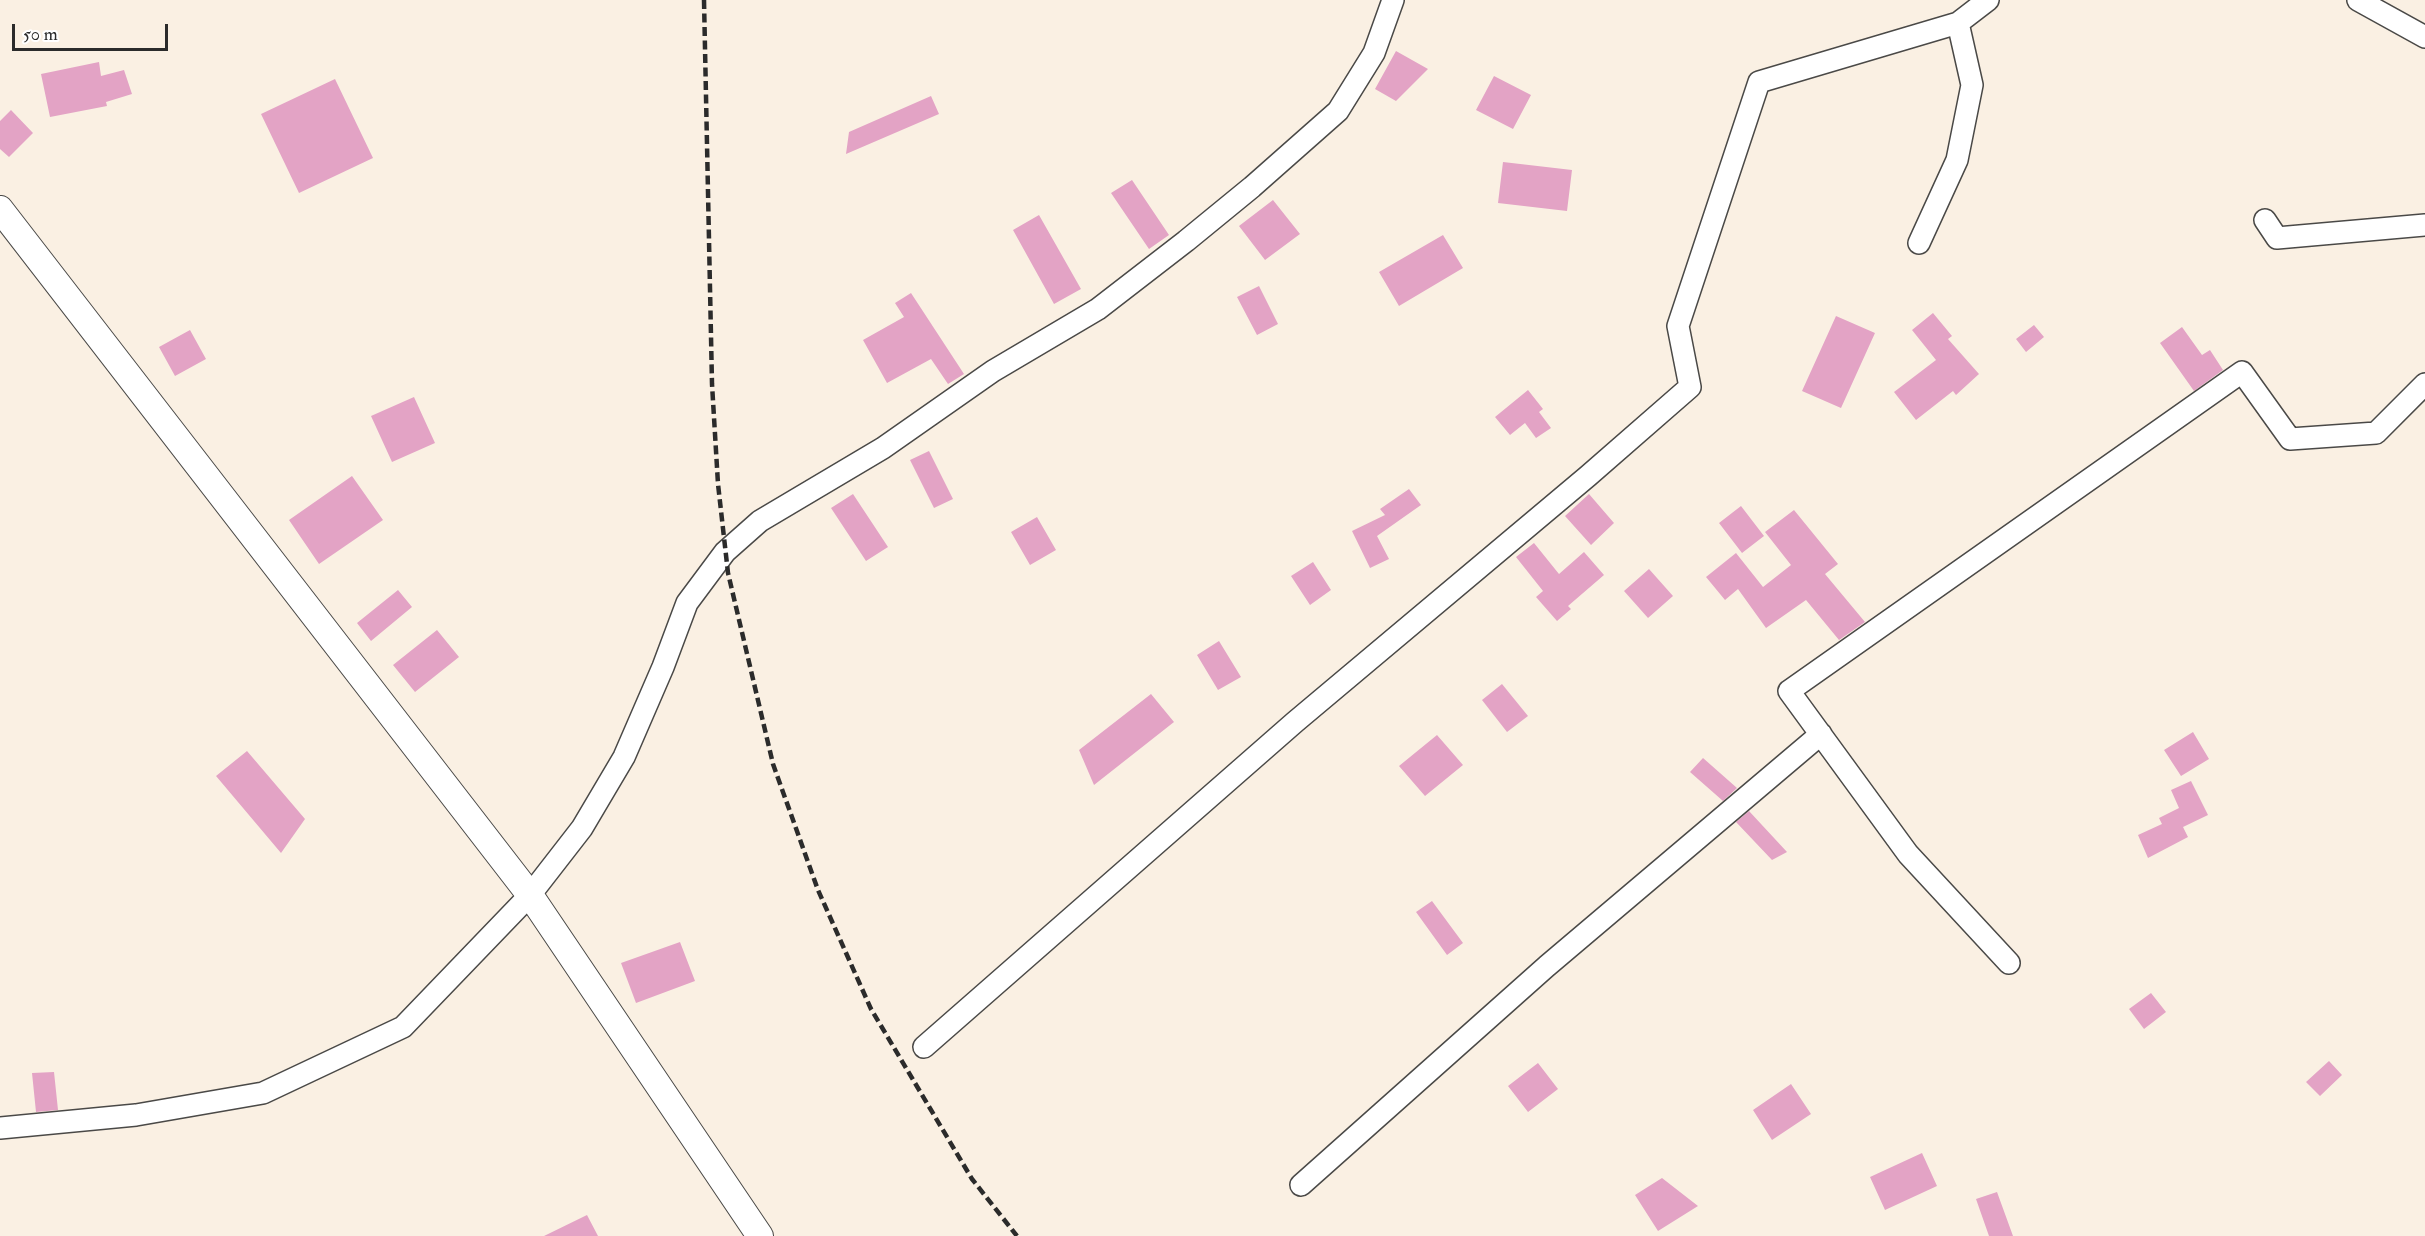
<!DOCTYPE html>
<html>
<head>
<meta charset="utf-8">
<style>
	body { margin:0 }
	#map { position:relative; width:2425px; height:1236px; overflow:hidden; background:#faf0e3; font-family:"IM FELL Double Pica",serif }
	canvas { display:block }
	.scale { position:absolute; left:12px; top:24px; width:156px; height:27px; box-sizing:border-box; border:3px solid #2b2b2b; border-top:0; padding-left:8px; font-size:18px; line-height:21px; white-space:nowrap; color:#2b2b2b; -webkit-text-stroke:4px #fff; paint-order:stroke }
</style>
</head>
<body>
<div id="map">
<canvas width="2425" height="1236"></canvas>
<div class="scale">50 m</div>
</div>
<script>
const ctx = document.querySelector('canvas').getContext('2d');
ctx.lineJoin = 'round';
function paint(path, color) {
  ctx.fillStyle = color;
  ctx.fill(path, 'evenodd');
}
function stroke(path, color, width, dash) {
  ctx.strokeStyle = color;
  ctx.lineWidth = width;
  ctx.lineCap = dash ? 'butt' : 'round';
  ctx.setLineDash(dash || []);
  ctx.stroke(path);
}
paint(new Path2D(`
	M 1396,51 L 1428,69 L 1396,101 L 1375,89 Z
	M 99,62 L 101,76 L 124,70 L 132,94 L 106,102 L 107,106 L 50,117 L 41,74 Z
	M 1494,76 L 1531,95 L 1513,129 L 1476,110 Z
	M 335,79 L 373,158 L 299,193 L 261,114 Z
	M 931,96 L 939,114 L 846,154 L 849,132 Z
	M 11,110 L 33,133 L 9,157 L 0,149 L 0,121 Z
	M 1503,162 L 1572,170 L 1567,211 L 1498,203 Z
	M 1132,180 L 1169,235 L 1149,249 L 1111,193 Z
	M 1273,200 L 1300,234 L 1265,260 L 1239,226 Z
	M 1039,215 L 1081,289 L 1054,304 L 1013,230 Z
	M 1443,235 L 1463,268 L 1399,306 L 1379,272 Z
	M 1259,286 L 1278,324 L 1257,335 L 1237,297 Z
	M 911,293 L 964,374 L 948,384 L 931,359 L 887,383 L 863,340 L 904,317 L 895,303 Z
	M 1933,313 L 1952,336 L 1948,339 L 1979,374 L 1956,395 L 1953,391 L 1916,420 L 1894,392 L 1936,360 L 1912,330 Z
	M 1836,316 L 1875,333 L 1841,408 L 1802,391 Z
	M 2034,325 L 2044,337 L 2026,352 L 2016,339 Z
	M 2182,327 L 2202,355 L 2210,350 L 2223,370 L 2194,391 L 2160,343 Z
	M 190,330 L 206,359 L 175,376 L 159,347 Z
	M 1528,390 L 1543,409 L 1539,412 L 1551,428 L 1536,438 L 1525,423 L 1510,435 L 1495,417 Z
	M 414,397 L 435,443 L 392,462 L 371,416 Z
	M 929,451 L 953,499 L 934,508 L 910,460 Z
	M 352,476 L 383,520 L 319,564 L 289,520 Z
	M 1409,489 L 1421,505 L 1377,536 L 1389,559 L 1370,568 L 1352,531 L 1385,515 L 1380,509 Z
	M 853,494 L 888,547 L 866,561 L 831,508 Z
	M 1589,494 L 1614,523 L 1591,545 L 1565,516 Z
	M 1741,506 L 1764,536 L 1742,553 L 1719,523 Z
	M 1794,510 L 1838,564 L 1825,574 L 1865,622 L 1839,640 L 1806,600 L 1766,628 L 1738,589 L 1725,600 L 1706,577 L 1736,553 L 1763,587 L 1791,565 L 1765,532 Z
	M 1037,517 L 1056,550 L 1030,565 L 1011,532 Z
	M 1534,543 L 1559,574 L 1584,552 L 1604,575 L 1568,606 L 1571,609 L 1557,621 L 1536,597 L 1543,591 L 1516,557 Z
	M 1313,562 L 1331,590 L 1310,605 L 1291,576 Z
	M 1649,569 L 1673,596 L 1648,618 L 1624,591 Z
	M 398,590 L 412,607 L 371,641 L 357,623 Z
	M 437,630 L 459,657 L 415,692 L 393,665 Z
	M 1219,641 L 1241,677 L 1218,690 L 1197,655 Z
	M 1502,684 L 1528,716 L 1507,732 L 1482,700 Z
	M 1151,694 L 1174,722 L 1094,785 L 1079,750 Z
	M 2193,732 L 2209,759 L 2181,776 L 2164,750 Z
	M 1437,735 L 1463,765 L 1425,796 L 1399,766 Z
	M 247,751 L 305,819 L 281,853 L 216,776 Z
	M 1703,758 L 1737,788 L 1723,801 L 1690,772 Z
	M 2191,781 L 2208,815 L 2183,827 L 2188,837 L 2148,858 L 2138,835 L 2162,824 L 2159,818 L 2179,808 L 2171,790 Z
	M 1749,811 L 1787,852 L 1772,860 L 1736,822 Z
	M 1432,901 L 1463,943 L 1447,955 L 1416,912 Z
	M 680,942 L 695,981 L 636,1003 L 621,963 Z
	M 2151,993 L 2166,1012 L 2144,1029 L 2129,1009 Z
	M 2329,1061 L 2342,1075 L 2320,1096 L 2306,1082 Z
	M 1538,1063 L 1558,1089 L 1528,1112 L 1508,1086 Z
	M 54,1072 L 58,1110 L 36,1112 L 32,1073 Z
	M 1791,1084 L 1811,1114 L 1772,1140 L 1753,1110 Z
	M 1922,1153 L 1937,1186 L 1885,1210 L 1870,1177 Z
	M 1662,1178 L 1698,1206 L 1658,1231 L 1635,1195 Z
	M 1997,1192 L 2013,1236 L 1989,1236 L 1976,1199 Z
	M 587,1215 L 598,1236 L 544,1236 Z`), '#e3a3c5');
const minor = new Path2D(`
	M 2358,0 L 2425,37
	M 2265,220 L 2277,238 L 2425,225
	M 1919,243 L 1957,160 L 1972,85 L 1958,23
	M 2009,963 L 1908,854 L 1789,691 L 2242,372 L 2290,439 L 2376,433 L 2425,384
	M 924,1047 L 1295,722 L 1588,476 L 1690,387 L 1678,326 L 1759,82 L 1958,23 L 1988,0
	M 0,1128 L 136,1115 L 263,1093 L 403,1027 L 530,895 L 582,828 L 624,757 L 663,667 L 687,603 L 725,552 L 760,521 L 883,448 L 993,371 L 1098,309 L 1186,241 L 1252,187 L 1338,111 L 1374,53 L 1393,0
	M 1301,1185 L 1547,966 L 1821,734`);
const major = new Path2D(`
	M 0,209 L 530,895 L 760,1236`);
stroke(minor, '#4a4947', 24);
stroke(major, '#4a4947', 28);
stroke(minor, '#fff', 21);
stroke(major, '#fff', 26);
stroke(new Path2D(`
	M 704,0 L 712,384 L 718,484 L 728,573 L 773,764 L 818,890 L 871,1009 L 972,1179 L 1017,1236`), '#2b2b2b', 4.5, [9, 4.5]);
</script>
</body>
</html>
